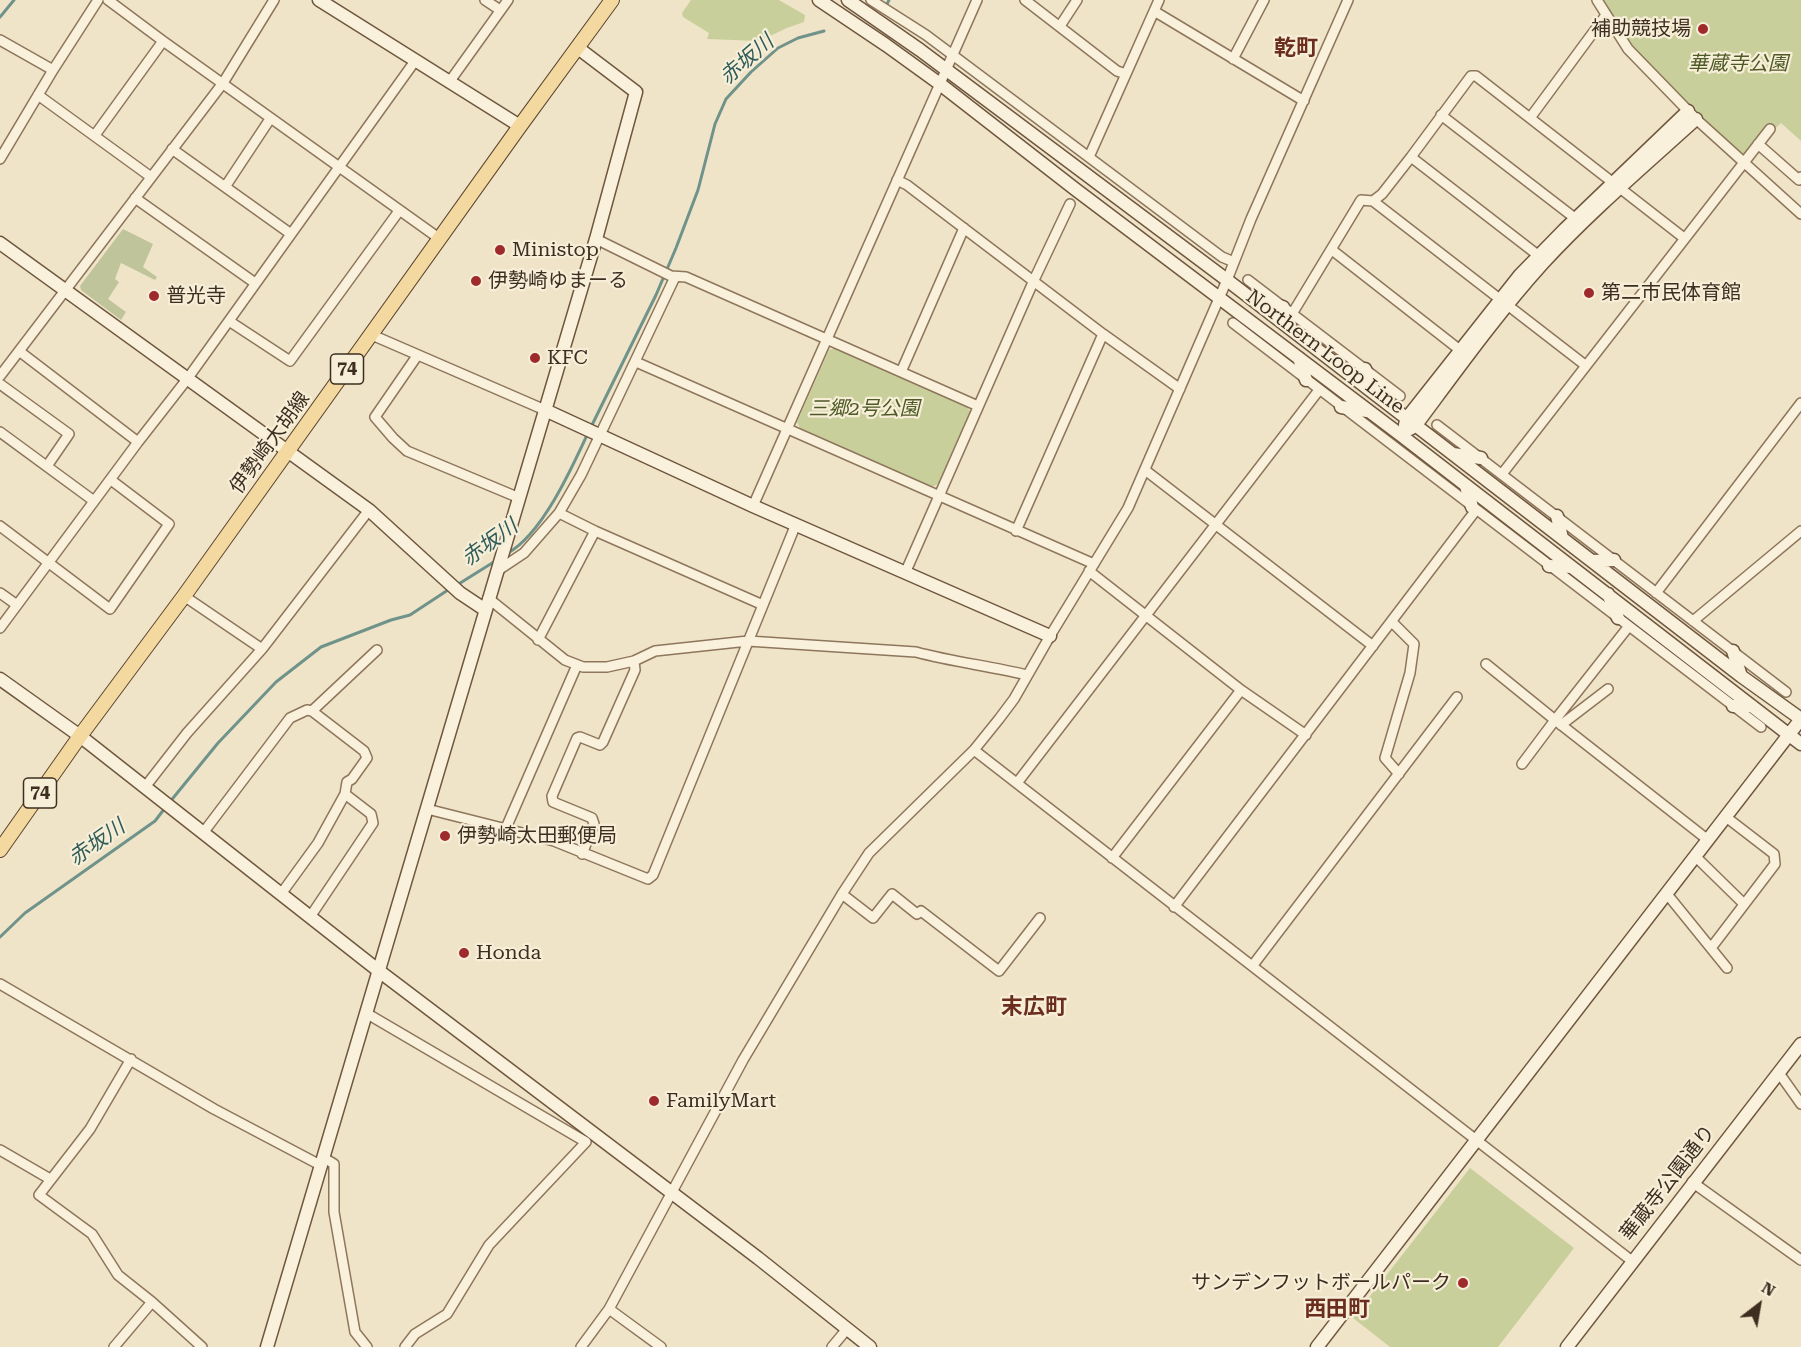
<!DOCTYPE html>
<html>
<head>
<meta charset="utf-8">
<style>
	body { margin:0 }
	#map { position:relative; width:1801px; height:1347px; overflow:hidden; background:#f0e4c8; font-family:"Roboto Serif",serif }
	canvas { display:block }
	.north { position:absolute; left:1729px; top:1275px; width:60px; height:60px; -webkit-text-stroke:4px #f7eed8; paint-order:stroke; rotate:31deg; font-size:16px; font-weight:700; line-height:24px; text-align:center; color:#3d2e20 }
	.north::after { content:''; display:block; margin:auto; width:21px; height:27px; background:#3d2e20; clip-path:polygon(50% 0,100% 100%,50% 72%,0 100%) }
</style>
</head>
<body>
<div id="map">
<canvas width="1801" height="1347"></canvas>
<div class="north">N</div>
</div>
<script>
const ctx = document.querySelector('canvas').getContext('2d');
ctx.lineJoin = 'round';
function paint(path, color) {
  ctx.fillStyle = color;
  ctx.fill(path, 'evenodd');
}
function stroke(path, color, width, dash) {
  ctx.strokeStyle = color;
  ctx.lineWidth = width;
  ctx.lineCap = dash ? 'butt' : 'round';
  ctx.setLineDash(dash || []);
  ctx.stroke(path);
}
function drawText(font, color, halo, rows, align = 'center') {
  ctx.font = font + ' "Roboto Serif","Noto Sans JP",serif';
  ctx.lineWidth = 4.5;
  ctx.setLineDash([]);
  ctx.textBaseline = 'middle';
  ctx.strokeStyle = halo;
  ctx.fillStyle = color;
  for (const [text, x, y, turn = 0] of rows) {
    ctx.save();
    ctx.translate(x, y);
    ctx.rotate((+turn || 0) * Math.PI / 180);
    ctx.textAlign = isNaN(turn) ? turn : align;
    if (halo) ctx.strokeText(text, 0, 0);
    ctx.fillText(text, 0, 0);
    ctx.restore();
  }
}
paint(new Path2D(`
	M 691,0 L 779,0 L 805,15 L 804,22 L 787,28 L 759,41 L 707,39 L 709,33 L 683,17 L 682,13 Z
	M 1602,0 L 1801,0 L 1801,141 L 1781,123 L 1745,157 L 1685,101 L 1627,41 Z
	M 836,348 L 967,407 L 970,411 L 938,484 L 932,487 L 800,428 L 797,422 L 829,350 Z
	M 1470,1168 L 1574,1248 L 1498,1347 L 1390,1347 L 1353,1318 Z`), '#c9cf9b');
paint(new Path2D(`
	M 123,229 L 153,244 L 143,267 L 157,277 L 155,280 L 121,263 L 115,279 L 119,282 L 108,299 L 126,312 L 121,320 L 81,290 L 80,286 Z`), '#bfc49a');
stroke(new Path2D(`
	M 887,4 L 889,0
	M 0,17 L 14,0
	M 591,427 L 656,295 L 676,248 L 698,190 L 715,124 L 726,99 L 751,72 L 778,48 L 798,38 L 824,31
	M 508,553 C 542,534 571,470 588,433
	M 457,585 L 497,560
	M 169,803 L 218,743 L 276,682 L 321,647 L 391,620 L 410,615 L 451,588
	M 0,937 L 25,913 L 155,821 L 165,808`), '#6f938a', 3);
const street = new Path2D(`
	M 108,0 L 163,41 L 440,239
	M 485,0 L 500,10
	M 871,0 L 926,35 L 1222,257 L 1234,262
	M 1025,0 L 1117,71 L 1126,74
	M 1597,0 L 1628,49 L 1696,119 L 1801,214
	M 1154,11 L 1304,101
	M 1060,26 L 1077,0
	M 0,40 L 53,70
	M 1233,59 L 1264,0
	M 450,81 L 508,0
	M 38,95 L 151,177
	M 1441,115 L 1576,219
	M 1530,118 L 1606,15
	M 95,135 L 163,41
	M 1758,144 L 1799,180 L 1801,177
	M 172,149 L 291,234
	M 1089,157 L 1159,0
	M 1411,157 L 1539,256
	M 0,159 L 53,70 L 98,0
	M 897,180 L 907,185 L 1103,334 L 1180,389
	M 225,187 L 270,119
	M 135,198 L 255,283
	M 1373,201 L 1382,194 L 1411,157 L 1471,76 L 1476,76 L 1684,238
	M 596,239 L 671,276 L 686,277 L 978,406
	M 1332,250 L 1465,354
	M 1248,280 L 1400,396
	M 1292,314 L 1361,200 L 1373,201 L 1585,365
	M 229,321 L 290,361 L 399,211
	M 1233,323 L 1761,727
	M 372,335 L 545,410
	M 19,351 L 138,442
	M 417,356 L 375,417 L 393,438 L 407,451 L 517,497
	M 636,362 L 1094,564
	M 901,372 L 964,228
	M 0,376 L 223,83 L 274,0
	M 0,384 L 69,434 L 47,466
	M 1437,425 L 1786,692
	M 0,432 L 94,501
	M 1145,470 L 1373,646
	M 1502,474 L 1770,129
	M 753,506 L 977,0
	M 559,513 L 595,531 L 763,605
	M 0,526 L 110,609 L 169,524 L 111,480
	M 1016,531 L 1103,334
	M 497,571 L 524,553 L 559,513 L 581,475 L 675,277
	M 906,571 L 1034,280 L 1070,204
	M 1089,571 L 1241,690 L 1306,735
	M 0,593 L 17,605
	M 1656,593 L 1801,403
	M 184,596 L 262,649
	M 488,598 L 565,660 L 583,667 L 607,667 L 634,661 L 655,651 L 748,641 L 916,652 C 953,662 990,666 1027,675
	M 1693,621 L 1801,531
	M 1392,622 L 1414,644 L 1410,673 L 1385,758 L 1399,774
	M 1629,626 L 1555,720 L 1708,840
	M 0,628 L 138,442 L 188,378 L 415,61
	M 538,640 L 595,531
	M 1486,664 L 1555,720 L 1522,764
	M 1561,725 L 1608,689
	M 974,750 C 1194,919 1411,1092 1632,1261
	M 1017,783 L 1319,390
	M 145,787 L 187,733 L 262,649 L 369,510
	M 427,809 L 554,841 L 648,879 L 653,875 L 796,524
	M 506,828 L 577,665
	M 203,833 L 290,718 L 307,710 L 312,711 L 377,650
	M 582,854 L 594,824 L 592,818 L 553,802 L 552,796 L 577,738 L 580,737 L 600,745 L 603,742 L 635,670 L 634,661
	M 1696,857 L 1744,904
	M 1112,858 L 1241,690
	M 281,894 L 318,843 L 345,794 L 347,782 L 352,779 L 367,758 L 364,751 L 312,711
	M 842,894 L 873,918 L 892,894 L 917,914 L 921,911 L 999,971 L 1040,918
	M 1667,894 L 1727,968
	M 1174,907 L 1476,510
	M 310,917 L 373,823 L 371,814 L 345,794
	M 1711,948 L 1775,864 L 1774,854 L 1726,817
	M 1253,965 L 1457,697
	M 0,984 L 214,1109 L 322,1166
	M 366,1013 L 586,1142 L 489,1245 L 447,1314 L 415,1334 L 405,1347
	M 131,1059 L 90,1129 L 39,1195 L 92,1234 L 118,1275 L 152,1302 L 202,1347
	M 1779,1073 L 1801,1104
	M 0,1150 L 50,1179
	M 324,1158 L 334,1164 L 334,1212 L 355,1332 L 367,1347
	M 1692,1182 L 1801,1260
	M 609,1309 L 661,1347
	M 114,1347 L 152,1302
	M 581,1347 L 609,1309 L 743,1060 L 842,894 L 869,853 L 974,750 L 999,719 L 1014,699 L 1050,636 L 1128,508 L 1227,280 L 1251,219 L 1348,0
	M 832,1347 L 847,1329`);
const secondary = new Path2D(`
	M 319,0 L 520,126
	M 819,0 L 886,45 L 940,84 L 1075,189 L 1402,436 L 1801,744
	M 848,0 L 920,50 L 1227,280 L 1741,676 L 1801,719 L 1317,1347
	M 0,243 L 369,510 L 460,593 L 484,609
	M 1257,301 L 1283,307
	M 1299,358 L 1306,380
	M 1365,369 L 1375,393
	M 1341,407 L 1367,411
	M 545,410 L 753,506 L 1050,636
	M 1405,425 L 1407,418 L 1520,275 L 1565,229 L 1688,111
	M 1410,429 L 1416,425 C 1457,370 1497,314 1543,263 C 1590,212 1644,166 1696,119
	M 1453,454 L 1481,458
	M 1466,486 L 1472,507
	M 1557,516 L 1562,538
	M 1592,561 L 1614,560
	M 1549,566 L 1571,567
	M 1608,594 L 1618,618
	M 1733,651 L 1741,676
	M 0,679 L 80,736 L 379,971 L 758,1258 L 870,1347
	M 1733,706 L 1752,706
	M 267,1347 L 596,239 L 636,92 L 578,48
	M 1567,1347 L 1801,1044`);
const primary = new Path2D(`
	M 0,850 L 80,736 L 184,596 L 520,126 L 612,0`);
stroke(street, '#8d765c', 12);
stroke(secondary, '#6f573f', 15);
stroke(primary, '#5b4430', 16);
stroke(street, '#faf1dc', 9);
stroke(secondary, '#faf1dc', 12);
stroke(primary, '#f3d9a0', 14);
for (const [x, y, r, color] of [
	[1703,29,6,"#9e2a2b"],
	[500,250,6,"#9e2a2b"],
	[476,281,6,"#9e2a2b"],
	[1589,293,6,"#9e2a2b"],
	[154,296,6,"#9e2a2b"],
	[535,358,6,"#9e2a2b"],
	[445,836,6,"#9e2a2b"],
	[464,953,6,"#9e2a2b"],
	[654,1101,6,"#9e2a2b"],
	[1463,1283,6,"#9e2a2b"]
]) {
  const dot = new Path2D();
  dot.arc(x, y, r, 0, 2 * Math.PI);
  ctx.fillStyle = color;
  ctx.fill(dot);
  stroke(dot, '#f7eed8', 2);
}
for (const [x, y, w] of [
	[347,369,33],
	[40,793,33]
]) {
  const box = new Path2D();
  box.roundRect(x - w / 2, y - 15, w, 30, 4.5);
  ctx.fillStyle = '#f7eed8';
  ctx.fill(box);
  stroke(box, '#3d2e20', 1.5);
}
drawText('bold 18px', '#3d2e20', null, [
	["74",347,369],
	["74",40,793]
]);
drawText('20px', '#3d2e20', '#f7eed8', [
	["補助競技場",1691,29,"right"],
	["Ministop",512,250],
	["伊勢崎ゆまーる",488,281],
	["第二市民体育館",1601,293],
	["普光寺",166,296],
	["KFC",547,358],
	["伊勢崎太田郵便局",457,836],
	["Honda",476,953],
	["FamilyMart",666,1101],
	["サンデンフットボールパーク",1451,1283,"right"]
], 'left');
drawText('italic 20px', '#4d5a26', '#f7eed8', [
	["華蔵寺公園",1738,64],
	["三郷2号公園",864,409]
]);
drawText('20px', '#3d2e20', '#f7eed8', [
	["Northern Loop Line",1325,352,37],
	["伊勢崎大胡線",270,443,-54],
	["華蔵寺公園通り",1668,1183,-52]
]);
drawText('italic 21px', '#2f5d5a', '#f7eed8', [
	["赤坂川",747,60,-41],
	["赤坂川",490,543,-36],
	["赤坂川",97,843,-35]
]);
drawText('bold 22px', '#6b2e1e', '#f7eed8', [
	["乾町",1296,49],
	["末広町",1034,1008],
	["西田町",1337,1310]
]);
</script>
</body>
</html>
